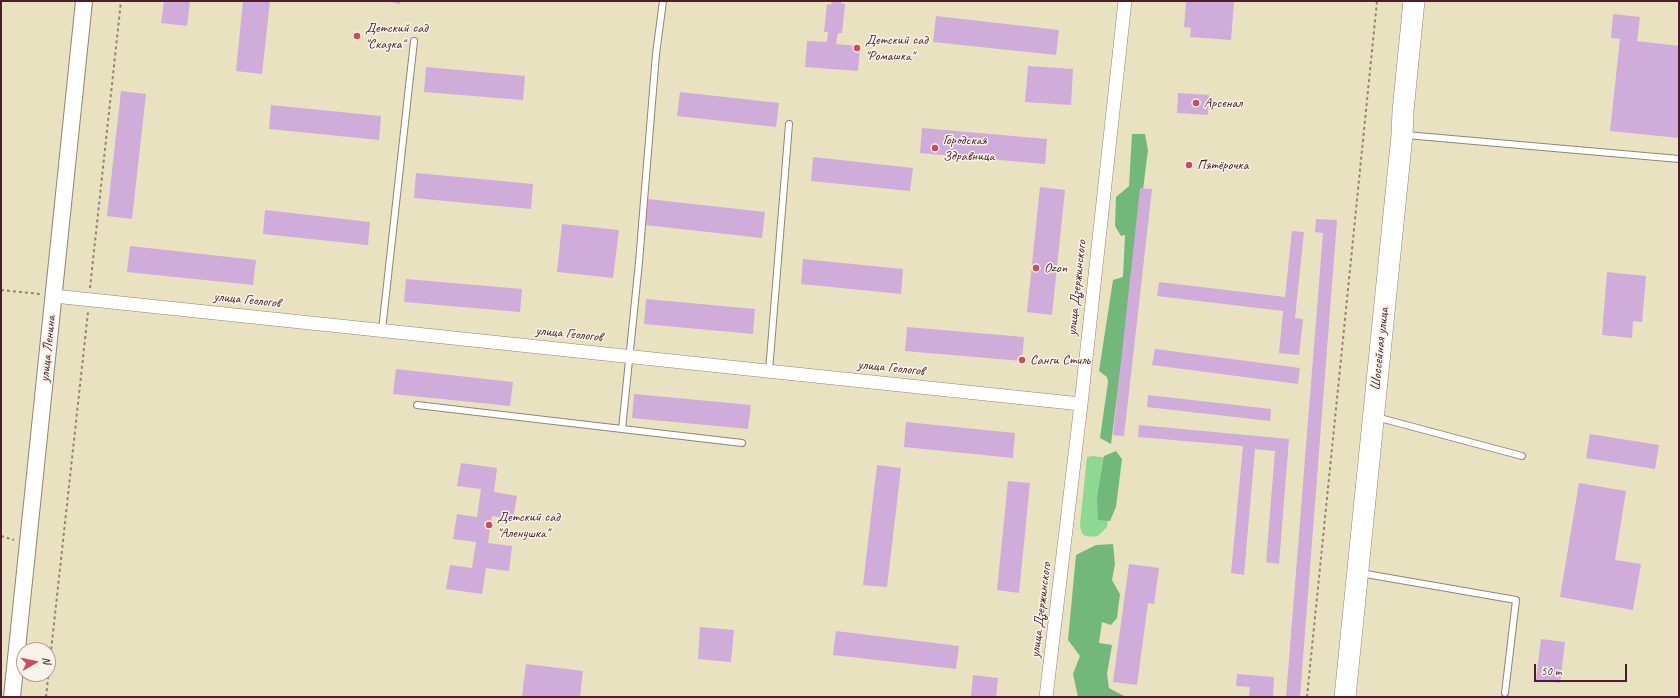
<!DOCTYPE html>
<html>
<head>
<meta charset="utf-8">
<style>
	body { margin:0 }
	#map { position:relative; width:1680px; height:698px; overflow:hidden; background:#e9e2c1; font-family:Caveat,sans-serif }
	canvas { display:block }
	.frame { position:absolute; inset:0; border:2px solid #4a1f2b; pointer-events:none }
	.north { position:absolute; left:16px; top:642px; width:40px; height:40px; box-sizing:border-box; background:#f7f3e8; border:1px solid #b29e9c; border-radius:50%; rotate:81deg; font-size:11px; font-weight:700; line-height:16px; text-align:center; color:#4a1f2b }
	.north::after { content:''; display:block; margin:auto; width:14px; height:18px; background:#d1495b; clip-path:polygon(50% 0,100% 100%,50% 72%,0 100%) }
	.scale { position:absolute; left:1534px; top:664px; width:93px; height:18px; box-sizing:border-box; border:2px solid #4a1f2b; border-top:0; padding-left:5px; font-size:12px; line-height:14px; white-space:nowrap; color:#4a1f2b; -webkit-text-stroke:3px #f7f3e8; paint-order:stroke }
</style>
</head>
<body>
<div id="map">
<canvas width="1680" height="698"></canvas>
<div class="frame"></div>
<div class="north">N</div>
<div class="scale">50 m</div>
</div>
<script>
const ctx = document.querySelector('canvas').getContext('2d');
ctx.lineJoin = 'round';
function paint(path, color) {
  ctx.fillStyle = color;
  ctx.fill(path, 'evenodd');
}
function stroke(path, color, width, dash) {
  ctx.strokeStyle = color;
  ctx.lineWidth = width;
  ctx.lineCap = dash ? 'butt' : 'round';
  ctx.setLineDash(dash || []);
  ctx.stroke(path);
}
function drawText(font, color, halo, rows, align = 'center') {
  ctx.font = font + ' Caveat,sans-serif';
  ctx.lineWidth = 3;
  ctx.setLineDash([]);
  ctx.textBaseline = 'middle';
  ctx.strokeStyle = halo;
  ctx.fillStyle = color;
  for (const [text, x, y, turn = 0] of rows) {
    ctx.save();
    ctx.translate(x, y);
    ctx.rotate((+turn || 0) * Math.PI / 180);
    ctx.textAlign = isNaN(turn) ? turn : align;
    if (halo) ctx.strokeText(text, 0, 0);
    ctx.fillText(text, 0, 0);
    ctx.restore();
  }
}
paint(new Path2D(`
	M 1093,456 L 1114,459 L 1107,527 L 1098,536 C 1086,537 1081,538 1080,524 L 1087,457 Z`), '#8ed893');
paint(new Path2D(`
	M 1132,134 L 1145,134 L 1148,150 L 1111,444 L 1100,438 L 1108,382 L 1107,377 L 1099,371 L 1113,280 L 1123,277 L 1125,235 L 1121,236 L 1115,226 L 1116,197 L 1129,186 Z
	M 1116,451 L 1122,459 L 1116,507 L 1110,521 L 1098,520 L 1097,498 L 1104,456 Z
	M 1113,544 L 1115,564 L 1112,580 L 1120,594 L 1117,618 L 1111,625 L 1102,622 L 1099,643 L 1112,645 L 1107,674 L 1109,688 L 1126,697 L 1078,697 L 1073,674 L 1080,656 L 1068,640 L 1076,555 L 1096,545 Z`), '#72b87d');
paint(new Path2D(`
	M 164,1 L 190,1 L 187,26 L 161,23 Z
	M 243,1 L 270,1 L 262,74 L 236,71 Z
	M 385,1 L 400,1 L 400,4 Z
	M 832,1 L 841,1 L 841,3 L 845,4 L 842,33 L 838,33 L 836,44 L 860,46 L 858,71 L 805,67 L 807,41 L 827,42 L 828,32 L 824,32 L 827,4 L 831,5 Z
	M 1186,1 L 1234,1 L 1231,40 L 1190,37 L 1191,28 L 1184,27 Z
	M 1613,14 L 1640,17 L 1637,41 L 1679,46 L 1679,138 L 1610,131 L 1620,39 L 1611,38 Z
	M 936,16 L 1059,30 L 1056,55 L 933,42 Z
	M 1028,66 L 1073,69 L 1071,105 L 1025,102 Z
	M 426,67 L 525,76 L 523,100 L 424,92 Z
	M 121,91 L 146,94 L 132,219 L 107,216 Z
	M 680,92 L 779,103 L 776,127 L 677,116 Z
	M 1178,93 L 1209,95 L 1208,115 L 1177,113 Z
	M 271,105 L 381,116 L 379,140 L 269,129 Z
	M 922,128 L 1047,139 L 1045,164 L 920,153 Z
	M 813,157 L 913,168 L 910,191 L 811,181 Z
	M 416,173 L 533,184 L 531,209 L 414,198 Z
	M 1040,187 L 1065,190 L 1052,315 L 1027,312 Z
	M 1140,188 L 1152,189 L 1124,436 L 1113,435 Z
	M 648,199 L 765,212 L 762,238 L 645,225 Z
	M 265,210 L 370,222 L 368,245 L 263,234 Z
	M 1316,219 L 1337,220 L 1300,697 L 1286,697 L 1323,233 L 1315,232 Z
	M 562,224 L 619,230 L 613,278 L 557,272 Z
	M 1292,231 L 1304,232 L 1295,318 L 1303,319 L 1299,355 L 1279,353 L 1283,311 L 1157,296 L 1159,282 L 1285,297 Z
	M 130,246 L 256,260 L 253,285 L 127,272 Z
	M 803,259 L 903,269 L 901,294 L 801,284 Z
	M 1607,272 L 1646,276 L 1642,322 L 1633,321 L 1632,338 L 1602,335 Z
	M 406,279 L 522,289 L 520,312 L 404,302 Z
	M 646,299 L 755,309 L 753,334 L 644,324 Z
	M 907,327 L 1024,337 L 1022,361 L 905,351 Z
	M 1155,349 L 1300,368 L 1298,384 L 1152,365 Z
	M 396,369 L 513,382 L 510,406 L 393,394 Z
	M 634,394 L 751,405 L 748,429 L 632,418 Z
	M 1148,395 L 1271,409 L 1270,421 L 1147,407 Z
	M 906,422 L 1015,433 L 1013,458 L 904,447 Z
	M 1139,425 L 1289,439 L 1279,564 L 1266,562 L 1275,451 L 1255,449 L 1244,575 L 1231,573 L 1243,446 L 1138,437 Z
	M 1590,434 L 1659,445 L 1655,469 L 1586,458 Z
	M 461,463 L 497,468 L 494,492 L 517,496 L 513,519 L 492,516 L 488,543 L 512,546 L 509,571 L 486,568 L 482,594 L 446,589 L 450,565 L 472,568 L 476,542 L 453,539 L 457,514 L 477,517 L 481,489 L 457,486 Z
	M 877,465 L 901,468 L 887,587 L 863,585 Z
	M 1008,481 L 1030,483 L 1019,593 L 997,590 Z
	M 1579,483 L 1626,491 L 1615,560 L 1641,564 L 1633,610 L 1560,597 Z
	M 1129,564 L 1159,568 L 1154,604 L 1148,603 L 1137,685 L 1113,682 Z
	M 700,627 L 734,630 L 731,662 L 698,659 Z
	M 836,631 L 959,646 L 956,669 L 833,655 Z
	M 1541,639 L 1565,642 L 1560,683 L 1536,680 Z
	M 526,664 L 583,671 L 580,697 L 522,696 Z
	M 1237,674 L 1274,677 L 1273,697 L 1249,697 L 1250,687 L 1236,686 Z
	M 973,675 L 998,678 L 996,697 L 971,697 Z`), '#cfacd9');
const service = new Path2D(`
	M 1406,135 L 1679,159
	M 382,330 L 414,41
	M 769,371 L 789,124
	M 417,405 L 622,429 L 639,262 L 656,54 L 663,1
	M 1376,417 L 1522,456
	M 622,429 L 742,443
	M 1360,573 L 1516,600 L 1505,693`);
const minor = new Path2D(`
	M 54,296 L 1081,404
	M 1046,697 L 1081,404 L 1125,1`);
const tertiary = new Path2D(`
	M 12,697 L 84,1`);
const trunk = new Path2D(`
	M 1345,697 L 1402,135 L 1403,111 L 1414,1`);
stroke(service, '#9a8076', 8);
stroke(minor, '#9a8076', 14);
stroke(tertiary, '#9a8076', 18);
stroke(trunk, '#9a8076', 22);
stroke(new Path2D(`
	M 90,288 L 121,1
	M 1,290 L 40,294
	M 1,536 L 14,540
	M 46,697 L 88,312
	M 1307,697 L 1377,1`), '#9a8076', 2, [3, 3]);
stroke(service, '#fff', 6);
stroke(minor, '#fff', 13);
stroke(tertiary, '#fff', 16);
stroke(trunk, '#fff', 21);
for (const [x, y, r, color] of [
	[357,36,4,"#d1495b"],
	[857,48,4,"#d1495b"],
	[1196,103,4,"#d1495b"],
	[935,148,4,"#d1495b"],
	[1189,165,4,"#d1495b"],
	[1036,268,4,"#d1495b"],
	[1022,360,4,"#d1495b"],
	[489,525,4,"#d1495b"]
]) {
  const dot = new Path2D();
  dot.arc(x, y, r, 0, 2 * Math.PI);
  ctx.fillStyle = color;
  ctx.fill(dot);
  stroke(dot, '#f7f3e8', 1.5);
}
drawText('14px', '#4a1f2b', '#f7f3e8', [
	["Детский сад",365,28],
	["\"Сказка\"",365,44],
	["Детский сад",865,40],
	["\"Ромашка\"",865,56],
	["Арсенал",1204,103],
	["Городская",943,140],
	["Здравница",943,156],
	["Пятёрочка",1197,165],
	["Ozon",1044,268],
	["Санги Стиль",1030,360],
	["Детский сад",497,517],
	["\"Аленушка\"",497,533]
], 'left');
drawText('14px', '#4a1f2b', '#f7f3e8', [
	["улица Дзержинского",1077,288,-84],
	["улица Геологов",247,300,6],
	["улица Геологов",569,334,6],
	["улица Ленина",48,349,-84],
	["Шоссейная улица",1380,349,-84],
	["улица Геологов",891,368,6],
	["улица Дзержинского",1041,610,-83]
]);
</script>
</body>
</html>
